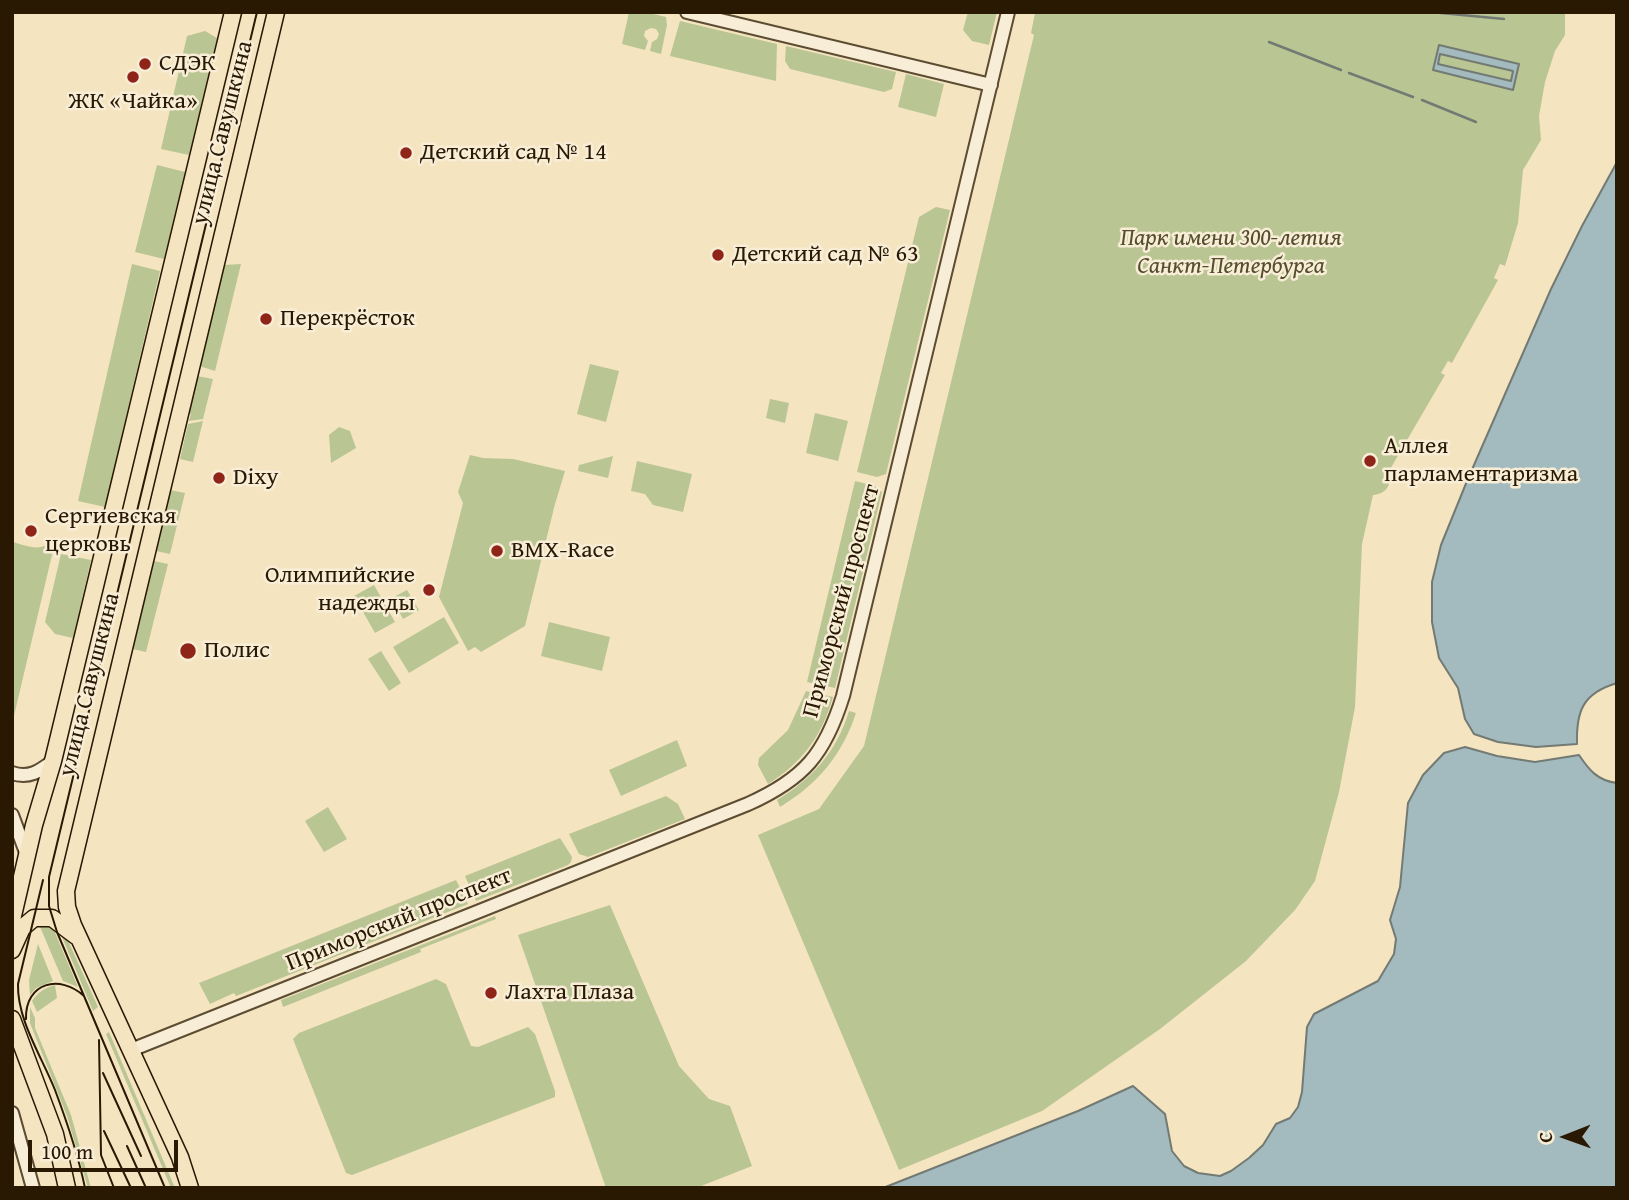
<!DOCTYPE html>
<html>
<head>
<meta charset="utf-8">
<style>
	body { margin:0 }
	#map { position:relative; width:1629px; height:1200px; overflow:hidden; background:#f5e4c0; font-family:"Gentium Book Plus",serif }
	canvas { display:block }
	.frame { position:absolute; inset:0; border:14px solid #291903; pointer-events:none }
	.north { position:absolute; left:1531px; top:1102px; width:70px; height:70px; -webkit-text-stroke:5px #f8edd6; paint-order:stroke; rotate:269deg; font-size:19px; font-weight:700; line-height:28px; text-align:center; color:#291903 }
	.north::after { content:''; display:block; margin:auto; width:24px; height:32px; background:#291903; clip-path:polygon(50% 0,100% 100%,50% 72%,0 100%) }
	.scale { position:absolute; left:28px; top:1140px; width:150px; height:32px; box-sizing:border-box; border:4px solid #291903; border-top:0; padding-left:9px; font-size:21px; line-height:24px; white-space:nowrap; color:#291903; -webkit-text-stroke:5px #f8edd6; paint-order:stroke }
</style>
</head>
<body>
<div id="map">
<canvas width="1629" height="1200"></canvas>
<div class="frame"></div>
<div class="north">С</div>
<div class="scale">100 m</div>
</div>
<script>
const ctx = document.querySelector('canvas').getContext('2d');
ctx.lineJoin = 'round';
function paint(path, color) {
  ctx.fillStyle = color;
  ctx.fill(path, 'evenodd');
}
function stroke(path, color, width, dash) {
  ctx.strokeStyle = color;
  ctx.lineWidth = width;
  ctx.lineCap = dash ? 'butt' : 'round';
  ctx.setLineDash(dash || []);
  ctx.stroke(path);
}
function drawText(font, color, halo, rows, align = 'center') {
  ctx.font = font + ' "Gentium Book Plus",serif';
  ctx.lineWidth = 5;
  ctx.setLineDash([]);
  ctx.textBaseline = 'middle';
  ctx.strokeStyle = halo;
  ctx.fillStyle = color;
  for (const [text, x, y, turn = 0] of rows) {
    ctx.save();
    ctx.translate(x, y);
    ctx.rotate((+turn || 0) * Math.PI / 180);
    ctx.textAlign = isNaN(turn) ? turn : align;
    if (halo) ctx.strokeText(text, 0, 0);
    ctx.fillText(text, 0, 0);
    ctx.restore();
  }
}
paint(new Path2D(`
	M 629,12 L 645,12 L 666,17 L 667,25 L 661,54 L 650,51 L 652,42 L 657,39 L 659,34 L 656,29 L 651,28 L 645,31 L 644,36 L 648,41 L 645,50 L 622,44 Z
	M 968,12 L 997,12 L 989,45 L 972,41 L 963,30 Z
	M 1565,12 L 1565,35 L 1555,51 L 1545,82 L 1539,116 L 1541,140 L 1523,170 L 1518,223 L 1505,266 L 1500,264 L 1494,278 L 1498,280 L 1452,363 L 1448,361 L 1441,373 L 1445,375 L 1389,471 C 1392,484 1387,494 1373,495 L 1362,544 L 1355,707 L 1339,792 L 1315,881 L 1295,910 L 1246,961 L 1160,1029 L 1042,1111 L 899,1170 L 758,835 L 819,809 L 864,746 L 1034,35 L 1031,33 L 1035,13 Z
	M 680,21 L 777,44 L 776,81 L 670,56 Z
	M 205,31 L 217,38 L 189,155 L 161,149 L 187,36 Z
	M 786,46 L 896,72 L 892,89 L 884,92 L 790,69 L 785,61 Z
	M 906,74 L 944,84 L 936,117 L 898,107 Z
	M 157,165 L 185,172 L 164,259 L 135,252 Z
	M 936,207 L 950,210 L 886,474 L 877,477 L 857,472 L 919,217 Z
	M 132,264 L 160,271 L 105,507 L 78,501 Z
	M 241,264 L 215,371 L 199,366 L 224,265 Z
	M 590,364 L 619,371 L 606,422 L 577,414 Z
	M 197,376 L 213,379 L 203,419 L 189,421 L 191,414 L 188,413 Z
	M 770,399 L 789,403 L 785,423 L 766,418 Z
	M 815,413 L 848,421 L 838,461 L 806,453 Z
	M 203,421 L 193,462 L 180,459 L 188,424 Z
	M 339,427 L 350,431 L 356,448 L 331,463 L 329,435 Z
	M 470,455 L 483,458 L 513,459 L 565,471 L 555,504 L 525,626 L 481,652 L 475,647 L 468,651 L 439,597 L 463,503 L 458,492 Z
	M 613,456 L 608,478 L 578,471 L 579,465 Z
	M 637,461 L 692,474 L 683,512 L 653,505 L 645,494 L 631,491 Z
	M 855,481 L 875,486 L 882,492 L 835,688 L 807,682 Z
	M 170,490 L 185,493 L 170,554 L 156,551 Z
	M 53,537 L 56,538 L 13,720 L 12,542 C 29,546 43,554 53,537 Z
	M 61,554 L 91,560 L 73,638 L 55,634 L 45,622 Z
	M 154,561 L 168,564 L 146,652 L 133,649 Z
	M 374,585 L 395,622 L 375,633 L 354,596 Z
	M 407,590 L 419,610 L 403,619 L 392,598 Z
	M 444,617 L 459,643 L 409,673 L 393,647 Z
	M 549,622 L 610,637 L 602,671 L 541,656 Z
	M 381,651 L 401,683 L 389,691 L 368,659 Z
	M 806,691 L 833,697 C 822,736 802,763 768,784 L 758,765 L 759,758 L 788,730 Z
	M 849,711 L 856,713 C 842,755 818,784 780,807 L 777,800 C 812,779 837,751 849,711 Z
	M 677,740 L 687,766 L 621,796 L 609,770 Z
	M 666,796 L 678,804 L 685,819 L 588,857 L 579,854 L 569,834 Z
	M 328,807 L 347,839 L 324,852 L 305,821 Z
	M 560,838 L 572,857 L 571,862 L 568,865 L 476,901 L 465,876 Z
	M 456,880 L 468,904 L 236,996 L 234,993 L 210,1004 L 199,983 Z
	M 610,905 L 679,1066 L 709,1099 L 730,1106 L 752,1166 L 696,1188 L 606,1188 L 518,935 Z
	M 495,916 L 496,919 L 420,949 L 421,952 L 283,1007 L 281,1000 Z
	M 38,922 L 51,923 L 78,987 L 63,981 Z
	M 57,925 L 66,936 L 98,1007 L 93,1011 Z
	M 38,944 L 53,981 L 36,988 L 30,995 L 29,980 Z
	M 436,979 L 446,984 L 471,1046 L 478,1047 L 528,1027 L 535,1034 L 555,1091 L 555,1097 L 352,1175 L 346,1173 L 293,1039 L 299,1033 Z
	M 55,985 L 57,998 L 37,1012 L 32,1001 C 38,992 45,988 55,985 Z
	M 30,1007 L 35,1018 L 35,1028 L 71,1115 L 91,1188 L 88,1188 L 67,1116 L 30,1023 Z
	M 109,1032 L 175,1188 L 171,1188 L 106,1034 Z`), '#bac594');
const water = new Path2D(`
	M 1439,45 L 1519,64 L 1513,90 L 1433,70 ZM 1440,54 L 1513,71 L 1511,81 L 1438,64 Z
	M 1617,162 L 1617,683 C 1583,693 1576,711 1577,744 L 1536,747 L 1498,742 L 1474,734 L 1465,719 L 1458,688 L 1439,658 L 1432,622 L 1432,582 L 1441,545 L 1467,481 L 1551,289 L 1582,226 Z
	M 1465,747 L 1497,756 L 1535,762 L 1579,755 C 1589,770 1598,781 1617,783 L 1617,1188 L 883,1188 L 1078,1111 L 1133,1086 L 1165,1114 L 1172,1151 L 1184,1166 L 1198,1173 L 1220,1176 L 1231,1171 L 1249,1158 L 1263,1145 L 1276,1124 L 1290,1118 L 1298,1107 L 1302,1092 L 1307,1027 L 1314,1014 L 1378,981 L 1394,954 L 1396,939 L 1390,920 L 1400,887 L 1408,803 L 1423,775 L 1444,753 Z`);
paint(water, '#a3bbbe');
stroke(water, '#727a73', 2);
stroke(new Path2D(`
	M 1441,13 L 1504,19
	M 1269,42 L 1341,70
	M 1349,73 L 1413,97
	M 1422,100 L 1476,122`), '#727a73', 2.5);
const minor = new Path2D(`
	M 687,12 L 991,85
	M 12,773 C 29,779 40,771 53,761
	M 12,815 L 27,855
	M 131,1050 L 748,804 C 804,779 825,754 843,696 L 1008,12
	M 12,1113 L 33,1188`);
const major = new Path2D(`
	M 12,920 L 34,825 L 53,761 L 233,12
	M 12,950 L 22,928 L 34,918 L 52,918 L 76,936
	M 12,1019 L 55,1134 L 67,1188
	M 190,1188 L 180,1157 L 73,925 L 67,907 L 66,891 L 276,12`);
stroke(minor, '#5c4c32', 16);
stroke(major, '#291903', 19);
stroke(minor, '#f8edd6', 12);
stroke(major, '#f5e4c0', 16);
stroke(new Path2D(`
	M 43,880 L 18,984 C 17,1020 42,1057 55,1090 C 67,1122 78,1154 85,1188
	M 26,1019 C 25,982 60,974 84,996
	M 99,1040 L 101,1155 L 114,1188
	M 103,1073 L 141,1156
	M 104,1131 L 131,1188
	M 127,1146 L 146,1188
	M 165,1188 L 57,932 L 49,906 L 49,877 L 257,12`), '#291903', 2);
for (const [x, y, r, color] of [
	[145,64,7,"#8f2418"],
	[133,77,7,"#8f2418"],
	[406,153,7,"#8f2418"],
	[718,255,7,"#8f2418"],
	[266,319,7,"#8f2418"],
	[1370,461,7,"#8f2418"],
	[219,478,7,"#8f2418"],
	[31,531,7,"#8f2418"],
	[497,551,7,"#8f2418"],
	[429,590,7,"#8f2418"],
	[188,651,9,"#8f2418"],
	[491,993,7,"#8f2418"]
]) {
  const dot = new Path2D();
  dot.arc(x, y, r, 0, 2 * Math.PI);
  ctx.fillStyle = color;
  ctx.fill(dot);
  stroke(dot, '#f8edd6', 2.5);
}
drawText('24px', '#291903', '#f8edd6', [
	["СДЭК",159,64],
	["ЖК «Чайка»",133,102,"center"],
	["Детский сад № 14",420,153],
	["Детский сад № 63",732,255],
	["Перекрёсток",280,319],
	["Аллея",1384,447],
	["парламентаризма",1384,475],
	["Dixy",233,478],
	["Сергиевская",45,517],
	["церковь",45,545],
	["BMX-Race",511,551],
	["Олимпийские",415,576,"right"],
	["надежды",415,604,"right"],
	["Полис",204,651],
	["Лахта Плаза",505,993]
], 'left');
drawText('24px', '#291903', '#f8edd6', [
	["улица Савушкина",223,133,-76],
	["Приморский проспект",842,601,-75],
	["улица Савушкина",90,685,-76],
	["Приморский проспект",399,920,-22]
]);
drawText('italic 24px', '#544d2e', '#f8edd6', [
	["Парк имени 300-летия",1231,239],
	["Санкт-Петербурга",1231,267]
]);
</script>
</body>
</html>
